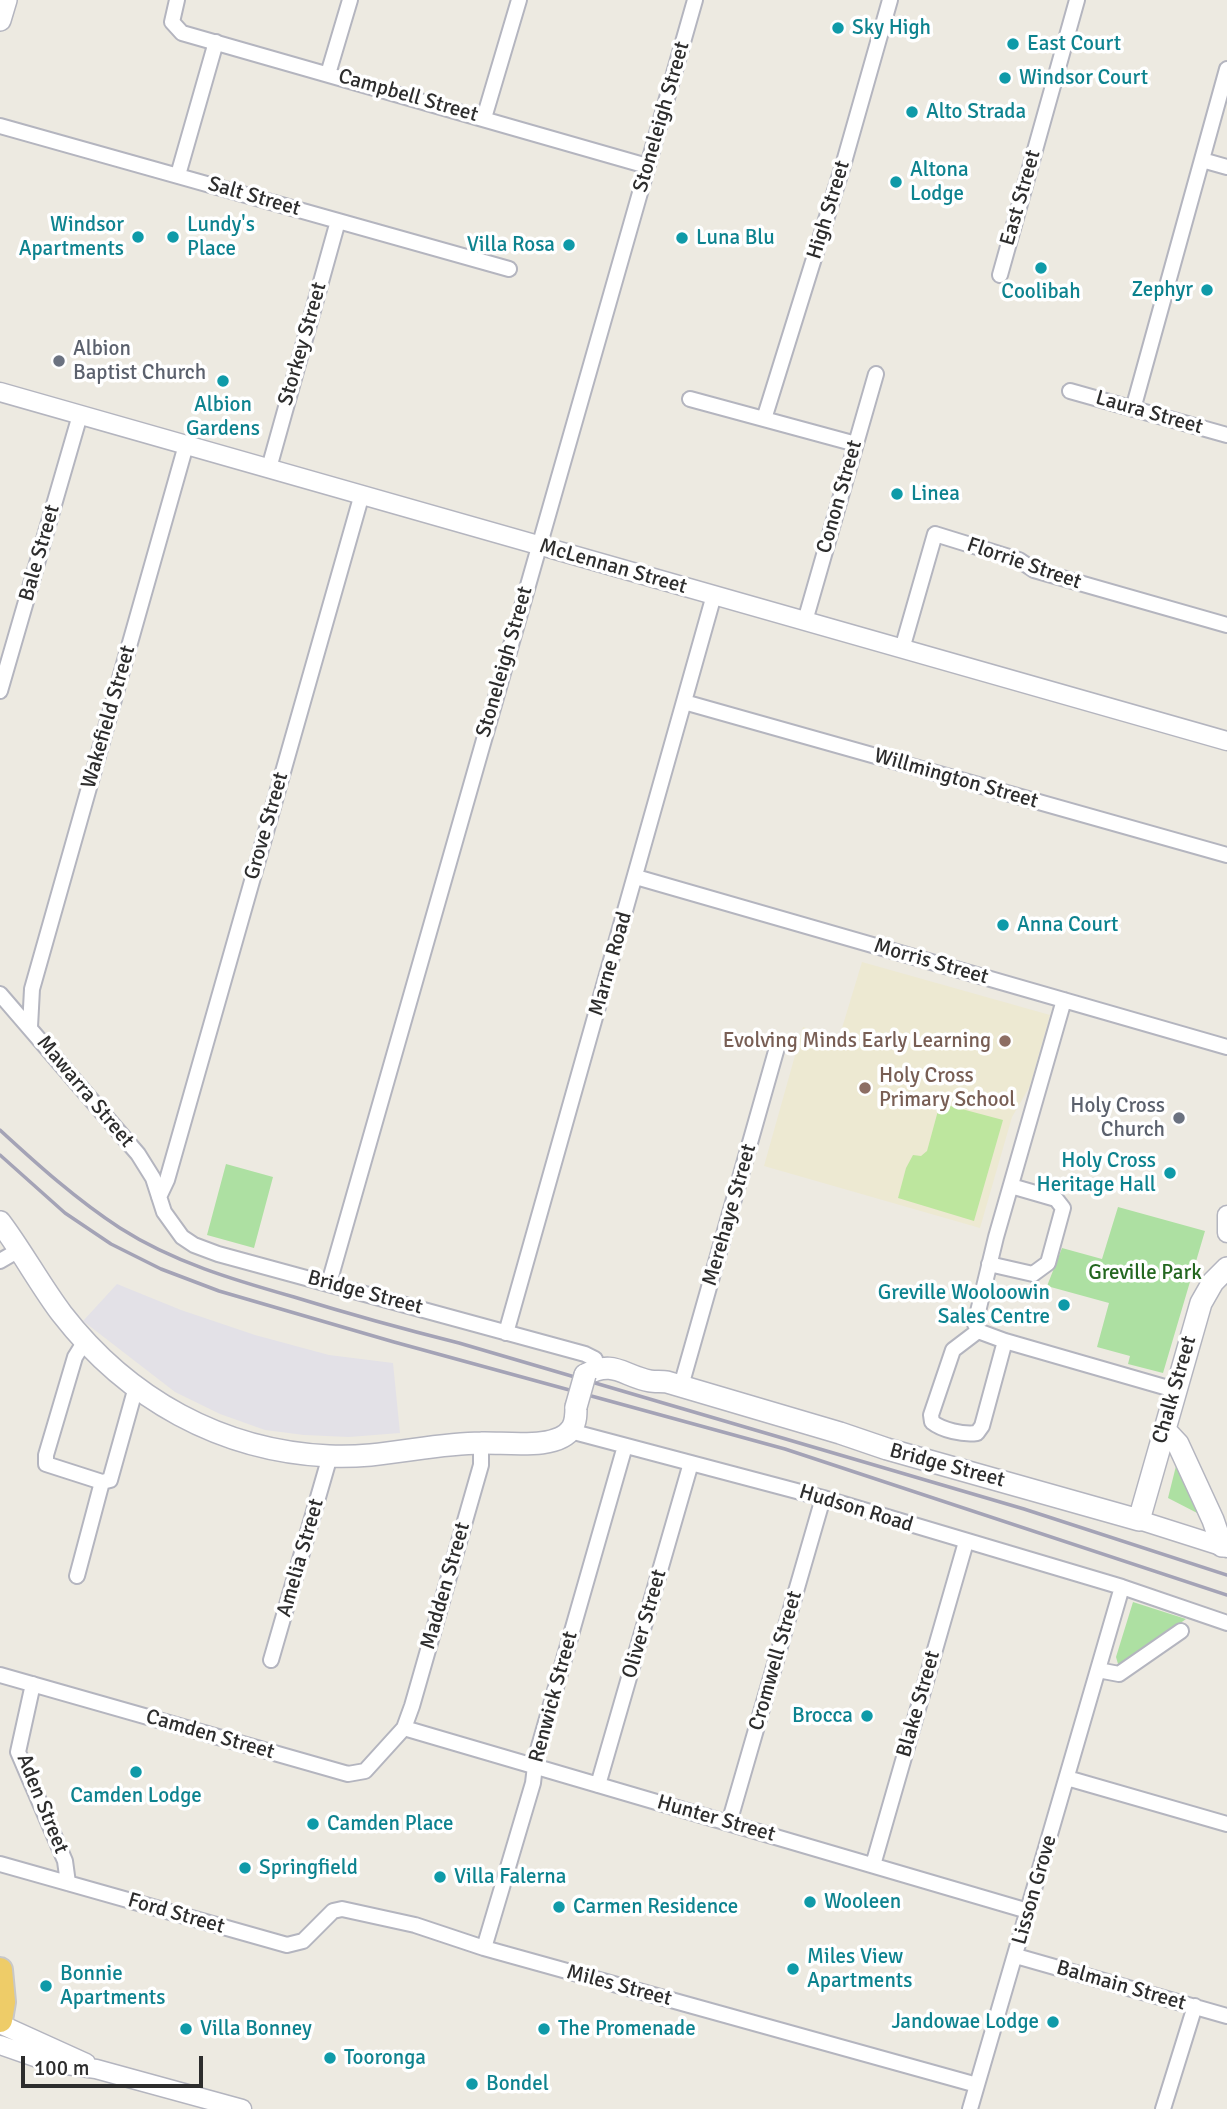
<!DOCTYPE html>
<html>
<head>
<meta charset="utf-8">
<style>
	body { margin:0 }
	#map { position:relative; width:1227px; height:2109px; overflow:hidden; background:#edeae1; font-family:Signika,sans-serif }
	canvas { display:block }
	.scale { position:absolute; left:21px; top:2056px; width:182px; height:32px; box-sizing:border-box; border:4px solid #2d2d2d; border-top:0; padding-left:9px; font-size:21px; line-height:24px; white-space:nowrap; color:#2d2d2d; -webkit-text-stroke:5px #fff; paint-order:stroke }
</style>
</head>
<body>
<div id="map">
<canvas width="1227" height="2109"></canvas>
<div class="scale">100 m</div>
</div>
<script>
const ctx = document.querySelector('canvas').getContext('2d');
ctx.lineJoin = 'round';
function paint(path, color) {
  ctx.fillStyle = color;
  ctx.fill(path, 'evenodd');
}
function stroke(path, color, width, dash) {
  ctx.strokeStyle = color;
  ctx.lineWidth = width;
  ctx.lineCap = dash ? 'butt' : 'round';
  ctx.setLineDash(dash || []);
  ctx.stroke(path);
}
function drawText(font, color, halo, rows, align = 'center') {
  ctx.font = font + ' Signika,sans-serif';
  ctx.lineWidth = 7;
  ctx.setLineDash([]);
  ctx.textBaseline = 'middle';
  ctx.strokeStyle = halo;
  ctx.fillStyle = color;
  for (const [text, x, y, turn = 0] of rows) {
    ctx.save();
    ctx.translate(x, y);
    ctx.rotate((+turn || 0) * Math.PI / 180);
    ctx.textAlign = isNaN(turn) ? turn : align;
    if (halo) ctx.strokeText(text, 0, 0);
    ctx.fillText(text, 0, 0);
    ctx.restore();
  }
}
paint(new Path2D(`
	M 117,1284 L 181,1310 L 255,1335 L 329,1355 L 393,1363 L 400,1433 L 349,1437 L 304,1435 L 265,1430 L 220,1414 L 175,1392 L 83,1321 Z`), '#e3e1e7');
paint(new Path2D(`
	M 862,962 L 1050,1015 L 1030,1086 L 1012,1117 L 980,1228 L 764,1166 L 803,1027 L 839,1038 Z`), '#ede9d2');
paint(new Path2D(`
	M 226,1164 L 273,1177 L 254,1248 L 207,1235 Z
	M 1118,1207 L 1205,1231 L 1163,1373 L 1128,1364 L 1130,1356 L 1097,1347 L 1109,1303 L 1047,1286 L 1062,1248 L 1102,1259 Z
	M 1177,1462 L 1193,1502 L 1201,1509 L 1203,1516 L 1168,1498 Z
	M 1133,1602 L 1186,1619 L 1123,1664 L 1118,1664 L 1116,1657 Z`), '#ade0a2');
paint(new Path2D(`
	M 943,1104 L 1003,1120 L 974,1221 L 898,1198 L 906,1168 L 913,1155 L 921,1156 L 927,1151 L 939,1107 Z`), '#bde69e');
const minor = new Path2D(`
	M 177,0 L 172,22 L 182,33 L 647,166
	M 328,74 L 350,0
	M 484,118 L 519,0
	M 0,126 L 509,269
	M 1202,160 L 1227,167
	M 178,175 L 216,42
	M 1000,275 L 1077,0
	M 1070,391 L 1227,435
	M 690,399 L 856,444
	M 1133,409 L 1227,69
	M 764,419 L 844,162 L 890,0
	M 269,468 L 338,221
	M 805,621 L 876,374
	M 902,649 L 935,534 L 1019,560 L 1034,570 L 1227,625
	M 0,691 L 80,415
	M 684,702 L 1227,855
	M 636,877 L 1227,1047
	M 0,994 L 138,1154 L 153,1178 L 164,1212 L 182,1237 L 194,1245 L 218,1254 L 585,1354 L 595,1359
	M 1064,1000 L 996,1237 L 975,1324 L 978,1331 L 1005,1341 L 1175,1390
	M 30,1027 L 32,989 L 186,445
	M 159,1197 L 167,1180 L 362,494
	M 0,1261 L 19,1250
	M 989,1264 L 1033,1274 L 1048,1263 L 1063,1208 L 1056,1199 L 1011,1186
	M 329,1283 L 695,0
	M 978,1331 L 953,1350 L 931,1415 L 932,1422 C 942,1430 963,1435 977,1433 L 982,1426 L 1005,1341
	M 506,1333 L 714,595
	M 85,1341 L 75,1357 L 46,1455 L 46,1464 L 102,1482 L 110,1480 L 136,1387
	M 681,1386 L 778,1044
	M 570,1431 L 823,1498 L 1122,1587 L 1227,1623
	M 77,1576 L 102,1482
	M 271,1660 L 330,1456
	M 1098,1670 L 1119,1674 L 1181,1631
	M 0,1675 L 348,1774 L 365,1771 L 404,1728 L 412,1706 L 481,1465 L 481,1442
	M 33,1684 L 18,1752 L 65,1861 L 68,1883
	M 404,1728 L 1028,1911
	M 1067,1778 L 1227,1824
	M 598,1785 L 691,1463
	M 729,1823 L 823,1498
	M 0,1864 L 287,1945 L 303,1941 L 333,1911 L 342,1909 L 415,1925 L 484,1948 L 977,2085
	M 873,1865 L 966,1542
	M 484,1948 L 533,1783 L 536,1757 L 625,1446
	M 1016,1956 L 1227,2016
	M 970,2109 L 1122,1587
	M 1163,2109 L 1195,2006`);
const tertiary = new Path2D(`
	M 0,392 L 1227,741
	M 1227,1215 L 1227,1233
	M 1139,1520 L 1227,1548
	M 0,2024 L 86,2063
	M 0,2045 L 52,2063 L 96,2069 L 242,2109`);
const secondary = new Path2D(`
	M 0,20 L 6,0
	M 0,1222 C 22,1251 40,1285 62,1314 C 128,1399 221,1451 329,1456 C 380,1459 431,1443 481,1443 C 505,1442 558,1451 572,1428 C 576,1422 576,1414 576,1407
	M 585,1375 C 614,1359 623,1376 650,1381 C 655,1382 662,1381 667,1382 L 840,1433 L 887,1449 L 1139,1520 L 1201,1303 L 1213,1282 L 1227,1268
	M 1164,1429 L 1178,1444 L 1213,1520 L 1222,1546`);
const trunk = new Path2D(`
	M 0,1970 L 3,2002 L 0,2020`);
stroke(minor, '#b4b5bf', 18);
stroke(tertiary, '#b4b5bf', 21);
stroke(secondary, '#b4b5bf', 24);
stroke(trunk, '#c8c8c8', 28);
stroke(minor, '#fff', 14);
stroke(tertiary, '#fff', 18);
stroke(secondary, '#fff', 21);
stroke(trunk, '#eecc68', 24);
stroke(new Path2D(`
	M 0,1130 C 38,1165 77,1200 120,1228 C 173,1262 234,1280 294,1297 C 349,1314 403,1329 459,1343 L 1024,1509 L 1227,1575
	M 0,1155 L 65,1213 L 111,1244 L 161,1269 L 219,1291 L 394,1342 L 785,1449 L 1227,1595`), '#a4a3b6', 3.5);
const secondaryBridge = new Path2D(`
	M 576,1407 L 585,1375`);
stroke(secondaryBridge, '#b4b5bf', 24, []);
stroke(secondaryBridge, '#fff', 21);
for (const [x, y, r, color] of [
	[838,28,7,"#0f9aa8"],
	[1013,44,7,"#0f9aa8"],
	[1005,78,7,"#0f9aa8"],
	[912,112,7,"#0f9aa8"],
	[896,182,7,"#0f9aa8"],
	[138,237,7,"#0f9aa8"],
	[173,237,7,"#0f9aa8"],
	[682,238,7,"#0f9aa8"],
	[569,245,7,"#0f9aa8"],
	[1041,268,7,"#0f9aa8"],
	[1207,290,7,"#0f9aa8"],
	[59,361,7,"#6b7280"],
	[223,381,7,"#0f9aa8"],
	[897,494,7,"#0f9aa8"],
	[1003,925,7,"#0f9aa8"],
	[1005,1041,7,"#8d6e63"],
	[865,1088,7,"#8d6e63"],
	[1179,1118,7,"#6b7280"],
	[1170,1173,7,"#0f9aa8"],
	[1064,1305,7,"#0f9aa8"],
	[867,1716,7,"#0f9aa8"],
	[136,1772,7,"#0f9aa8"],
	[313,1824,7,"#0f9aa8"],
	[245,1868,7,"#0f9aa8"],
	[440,1877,7,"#0f9aa8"],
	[810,1902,7,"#0f9aa8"],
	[559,1907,7,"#0f9aa8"],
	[793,1969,7,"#0f9aa8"],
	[46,1986,7,"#0f9aa8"],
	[1053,2022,7,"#0f9aa8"],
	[186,2029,7,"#0f9aa8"],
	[544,2029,7,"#0f9aa8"],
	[330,2058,7,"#0f9aa8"],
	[472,2084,7,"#0f9aa8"]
]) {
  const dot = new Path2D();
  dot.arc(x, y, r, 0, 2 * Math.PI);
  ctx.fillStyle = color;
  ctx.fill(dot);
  stroke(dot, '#fff', 2.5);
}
drawText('21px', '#0d838f', '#fff', [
	["Sky High",852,28],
	["East Court",1027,44],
	["Windsor Court",1019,78],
	["Alto Strada",926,112],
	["Altona",910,170],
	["Lodge",910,194],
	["Windsor",124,225,"right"],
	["Apartments",124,249,"right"],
	["Lundy's",187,225],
	["Place",187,249],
	["Luna Blu",696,238],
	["Villa Rosa",555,245,"right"],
	["Zephyr",1193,290,"right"],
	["Coolibah",1041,292,"center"],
	["Albion",223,405,"center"],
	["Gardens",223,429,"center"],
	["Linea",911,494],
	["Anna Court",1017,925],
	["Holy Cross",1156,1161,"right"],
	["Heritage Hall",1156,1185,"right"],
	["Greville Wooloowin",1050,1293,"right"],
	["Sales Centre",1050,1317,"right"],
	["Brocca",853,1716,"right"],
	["Camden Lodge",136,1796,"center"],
	["Camden Place",327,1824],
	["Springfield",259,1868],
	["Villa Falerna",454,1877],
	["Wooleen",824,1902],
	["Carmen Residence",573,1907],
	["Miles View",807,1957],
	["Apartments",807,1981],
	["Bonnie",60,1974],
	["Apartments",60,1998],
	["Jandowae Lodge",1039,2022,"right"],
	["Villa Bonney",200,2029],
	["The Promenade",558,2029],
	["Tooronga",344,2058],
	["Bondel",486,2084]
], 'left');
drawText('21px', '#2d2d2d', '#fff', [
	["Campbell Street",408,96,16],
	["Stoneleigh Street",662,117,-74],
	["Salt Street",254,197,16],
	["East Street",1021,198,-74],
	["High Street",829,210,-73],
	["Storkey Street",303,344,-74],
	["Laura Street",1149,413,16],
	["Conon Street",840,497,-74],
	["Bale Street",40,553,-74],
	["Florrie Street",1024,564,19],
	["McLennan Street",613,567,16],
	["Stoneleigh Street",505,662,-74],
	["Wakefield Street",109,717,-74],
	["Willmington Street",956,779,16],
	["Grove Street",267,826,-74],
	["Morris Street",931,962,16],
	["Marne Road",611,964,-74],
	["Mawarra Street",85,1092,50],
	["Merehaye Street",730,1215,-74],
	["Bridge Street",365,1293,15],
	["Chalk Street",1175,1390,-74],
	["Bridge Street",947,1466,15],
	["Hudson Road",856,1509,17],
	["Amelia Street",301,1558,-74],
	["Madden Street",446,1586,-74],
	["Oliver Street",645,1624,-74],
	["Cromwell Street",776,1661,-74],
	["Renwick Street",554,1697,-75],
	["Blake Street",919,1704,-74],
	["Camden Street",210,1735,16],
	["Aden Street",42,1804,68],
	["Hunter Street",716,1819,16],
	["Lisson Grove",1035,1890,-74],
	["Ford Street",176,1914,16],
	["Miles Street",619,1986,15],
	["Balmain Street",1121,1986,16]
]);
drawText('21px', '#5b616d', '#fff', [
	["Albion",73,349],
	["Baptist Church",73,373],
	["Holy Cross",1165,1106,"right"],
	["Church",1165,1130,"right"]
], 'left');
drawText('21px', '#785e54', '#fff', [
	["Evolving Minds Early Learning",991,1041],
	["Holy Cross",879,1076,"left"],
	["Primary School",879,1100,"left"]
], 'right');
drawText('21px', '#246720', '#fff', [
	["Greville Park",1145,1273]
]);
</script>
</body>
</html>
